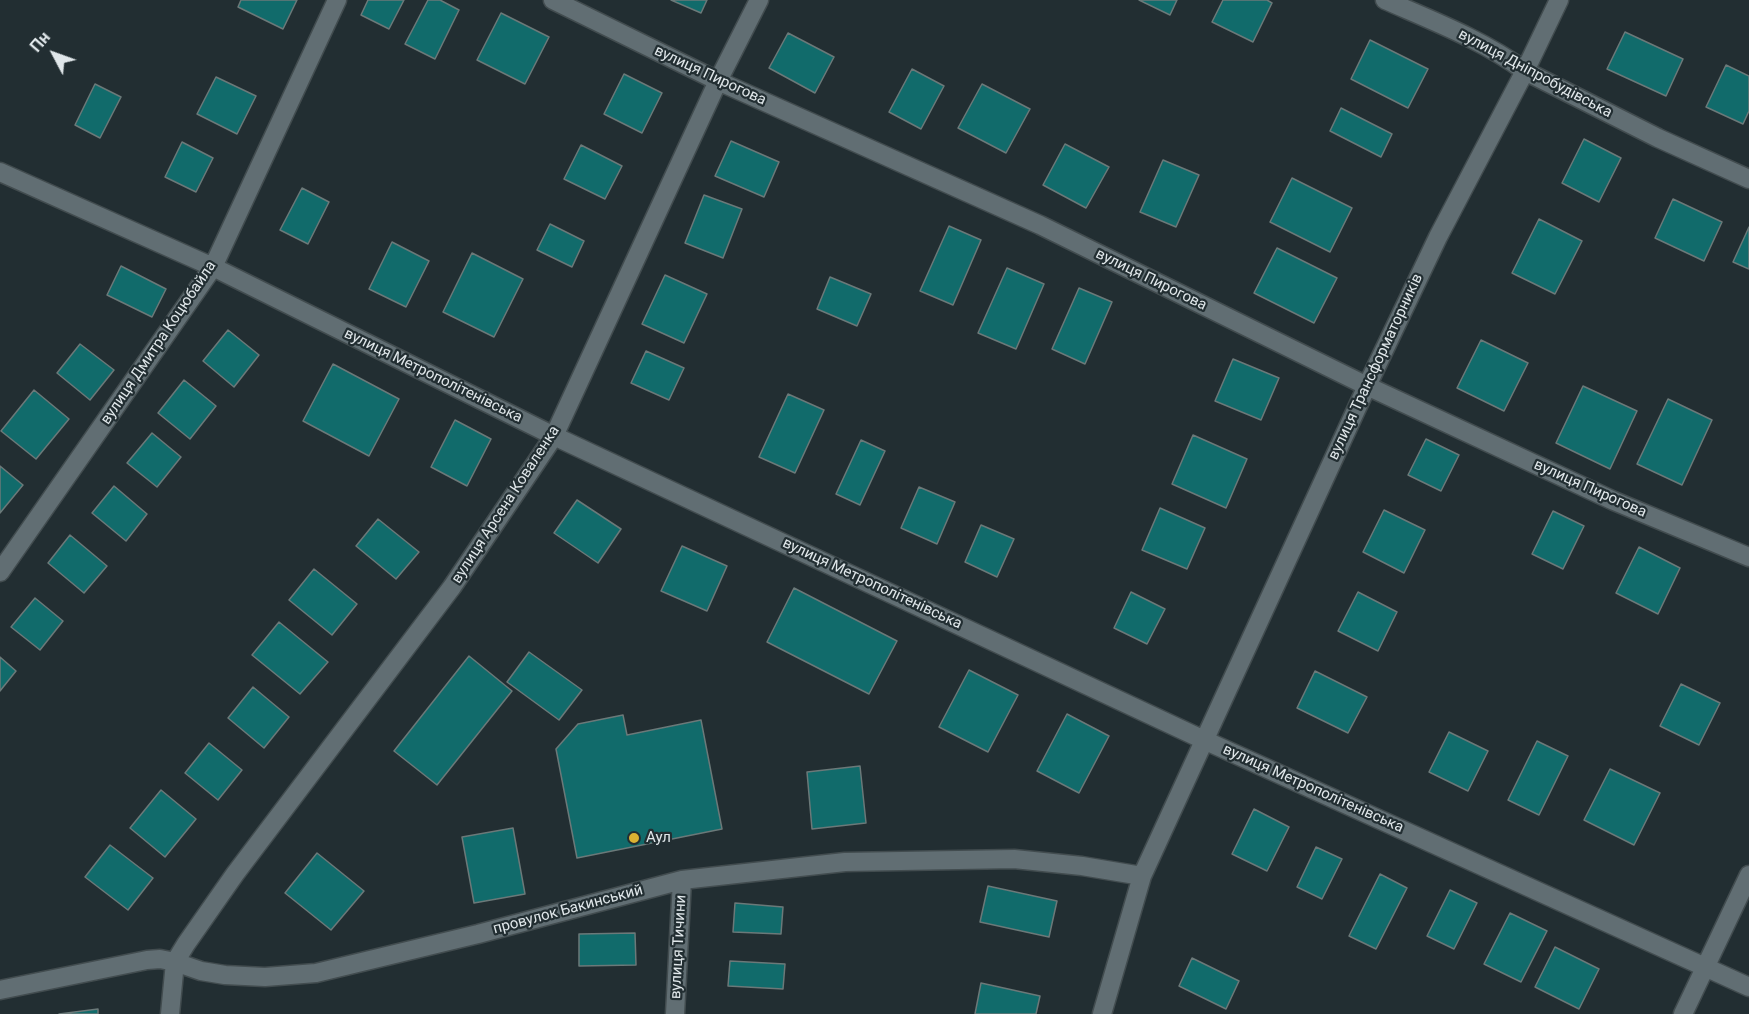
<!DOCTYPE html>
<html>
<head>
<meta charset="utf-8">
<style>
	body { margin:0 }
	#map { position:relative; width:1749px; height:1014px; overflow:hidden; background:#222e32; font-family:Roboto,sans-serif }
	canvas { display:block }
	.north { position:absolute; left:24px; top:24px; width:60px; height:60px; -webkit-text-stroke:4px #222e32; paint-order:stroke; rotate:311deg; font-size:16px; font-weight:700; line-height:24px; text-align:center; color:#e0e7ea }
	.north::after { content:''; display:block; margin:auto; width:21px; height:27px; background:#e0e7ea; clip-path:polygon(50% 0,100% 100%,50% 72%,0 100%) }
</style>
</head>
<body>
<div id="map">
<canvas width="1749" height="1014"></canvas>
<div class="north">Пн</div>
</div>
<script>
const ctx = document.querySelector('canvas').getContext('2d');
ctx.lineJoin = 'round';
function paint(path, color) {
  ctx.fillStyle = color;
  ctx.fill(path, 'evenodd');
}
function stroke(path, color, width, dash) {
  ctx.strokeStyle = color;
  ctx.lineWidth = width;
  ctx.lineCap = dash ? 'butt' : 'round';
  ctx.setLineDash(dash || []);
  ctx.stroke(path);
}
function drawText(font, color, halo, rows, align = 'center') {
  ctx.font = font + ' Roboto,sans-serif';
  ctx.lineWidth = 4.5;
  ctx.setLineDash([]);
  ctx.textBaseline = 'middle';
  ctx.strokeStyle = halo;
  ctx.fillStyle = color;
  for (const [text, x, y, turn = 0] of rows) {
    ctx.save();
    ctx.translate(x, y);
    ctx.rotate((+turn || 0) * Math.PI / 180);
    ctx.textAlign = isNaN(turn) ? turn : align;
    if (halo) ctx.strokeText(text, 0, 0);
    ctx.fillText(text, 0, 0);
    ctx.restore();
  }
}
const building = new Path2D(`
	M 241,0 L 297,0 L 283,29 L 238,7 Z
	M 368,0 L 404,0 L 389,29 L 361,15 Z
	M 428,0 L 440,0 L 459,10 L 435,59 L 405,44 Z
	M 671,0 L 707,0 L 701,13 Z
	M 1139,0 L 1177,0 L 1170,15 Z
	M 1223,0 L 1267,0 L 1272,3 L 1253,42 L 1212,22 Z
	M 501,13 L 549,37 L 525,84 L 477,60 Z
	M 1625,32 L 1683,59 L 1666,96 L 1607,69 Z
	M 788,33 L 834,57 L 815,93 L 769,68 Z
	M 1370,40 L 1428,69 L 1408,108 L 1351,79 Z
	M 1726,65 L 1749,76 L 1749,111 L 1743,124 L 1706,107 Z
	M 912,69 L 944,86 L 921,129 L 889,112 Z
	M 624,74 L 662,93 L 642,133 L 604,114 Z
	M 216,77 L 256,96 L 237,134 L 197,114 Z
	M 95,84 L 121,97 L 100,138 L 75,125 Z
	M 982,84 L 1030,109 L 1006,153 L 958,128 Z
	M 1341,108 L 1392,134 L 1381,157 L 1330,131 Z
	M 1584,139 L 1621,158 L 1599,202 L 1562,183 Z
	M 731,141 L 779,162 L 764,197 L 715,176 Z
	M 182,142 L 213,158 L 196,192 L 165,177 Z
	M 1065,144 L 1109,167 L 1086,208 L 1043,185 Z
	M 581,145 L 622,166 L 605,199 L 564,179 Z
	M 1163,160 L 1199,175 L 1176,227 L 1140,212 Z
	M 1292,178 L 1352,208 L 1330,252 L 1270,222 Z
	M 302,188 L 329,202 L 308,244 L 280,230 Z
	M 704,195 L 742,209 L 723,258 L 685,243 Z
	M 1673,199 L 1722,222 L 1704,261 L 1655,238 Z
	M 1539,219 L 1582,241 L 1555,294 L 1512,273 Z
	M 550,224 L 584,241 L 572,267 L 537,250 Z
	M 949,226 L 981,240 L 953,305 L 920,291 Z
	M 1749,227 L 1749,269 L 1733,262 Z
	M 392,242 L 429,261 L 406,307 L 369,289 Z
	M 1277,248 L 1337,278 L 1314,323 L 1254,293 Z
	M 472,253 L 523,279 L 494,337 L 443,312 Z
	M 121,266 L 166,289 L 152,317 L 107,295 Z
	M 1007,268 L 1044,284 L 1016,349 L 978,333 Z
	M 665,275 L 707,294 L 684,343 L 642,324 Z
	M 830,277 L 871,294 L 857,326 L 817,309 Z
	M 1079,288 L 1112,302 L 1085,364 L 1052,349 Z
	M 228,330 L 259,355 L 234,387 L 203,361 Z
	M 1481,340 L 1528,363 L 1504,411 L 1457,388 Z
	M 80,344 L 114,370 L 90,400 L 57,373 Z
	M 646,351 L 684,368 L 669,400 L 631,383 Z
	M 1233,359 L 1279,378 L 1261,420 L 1215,401 Z
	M 333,364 L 399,399 L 369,456 L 303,421 Z
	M 184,380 L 216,406 L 190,439 L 158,413 Z
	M 1583,386 L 1637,411 L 1610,469 L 1556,443 Z
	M 34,390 L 69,419 L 36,459 L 1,431 Z
	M 788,394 L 824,410 L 795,473 L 759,457 Z
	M 1668,399 L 1712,420 L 1682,485 L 1637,464 Z
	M 455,420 L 491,439 L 467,486 L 431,467 Z
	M 152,433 L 181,457 L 157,487 L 127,463 Z
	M 1193,435 L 1247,459 L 1226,508 L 1172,484 Z
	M 1426,439 L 1459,455 L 1441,491 L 1408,475 Z
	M 861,440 L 885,451 L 860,505 L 836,494 Z
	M 0,466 L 23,485 L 0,513 Z
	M 114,486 L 147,514 L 126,541 L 92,513 Z
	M 919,487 L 955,502 L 937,544 L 901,528 Z
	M 577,500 L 621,529 L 598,563 L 554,533 Z
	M 1160,508 L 1205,528 L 1187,569 L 1142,550 Z
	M 1384,510 L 1425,530 L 1404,573 L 1363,552 Z
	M 1553,511 L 1584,526 L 1563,569 L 1532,554 Z
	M 378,519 L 419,552 L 396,579 L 356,546 Z
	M 981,525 L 1014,539 L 997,577 L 965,562 Z
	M 70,535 L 107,566 L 84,593 L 48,563 Z
	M 682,546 L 727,566 L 707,611 L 661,591 Z
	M 1639,547 L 1680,568 L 1658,614 L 1616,593 Z
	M 314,569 L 357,604 L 332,635 L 289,600 Z
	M 794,588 L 897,641 L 869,694 L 767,642 Z
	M 1131,592 L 1165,609 L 1147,644 L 1114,628 Z
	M 1358,592 L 1397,612 L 1378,651 L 1338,631 Z
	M 35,598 L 63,621 L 40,650 L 11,627 Z
	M 279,622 L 328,662 L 300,694 L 252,655 Z
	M 529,652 L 582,690 L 559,720 L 507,682 Z
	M 469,656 L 512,691 L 437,785 L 394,751 Z
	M 0,657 L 16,671 L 0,691 Z
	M 969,670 L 1018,695 L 988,752 L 939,727 Z
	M 1315,671 L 1367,697 L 1348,733 L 1297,708 Z
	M 1681,684 L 1720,703 L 1699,745 L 1660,726 Z
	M 253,687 L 289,717 L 264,748 L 228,718 Z
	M 1067,714 L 1109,736 L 1079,793 L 1037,771 Z
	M 623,715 L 627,735 L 701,720 L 722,829 L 577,858 L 556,749 L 578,724 Z
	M 1449,732 L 1488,751 L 1468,791 L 1429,772 Z
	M 1537,741 L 1568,756 L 1539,815 L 1508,800 Z
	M 209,743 L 242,770 L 218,800 L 185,773 Z
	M 860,766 L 866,823 L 812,829 L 807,772 Z
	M 1610,769 L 1660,793 L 1634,845 L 1584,820 Z
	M 161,790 L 196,819 L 165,857 L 130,828 Z
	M 1254,809 L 1289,827 L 1267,871 L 1232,854 Z
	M 513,828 L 525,894 L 474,903 L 462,837 Z
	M 110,845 L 153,878 L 128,910 L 85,877 Z
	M 1316,847 L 1342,859 L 1322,899 L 1297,887 Z
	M 317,853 L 364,891 L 331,930 L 285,893 Z
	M 1380,874 L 1407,888 L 1376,949 L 1349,936 Z
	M 988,886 L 1057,901 L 1049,937 L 980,922 Z
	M 1450,890 L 1477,903 L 1454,949 L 1427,936 Z
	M 735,903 L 783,907 L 781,934 L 733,932 Z
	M 1510,913 L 1547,931 L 1521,982 L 1484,964 Z
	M 635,933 L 636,965 L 579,966 L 579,934 Z
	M 1555,947 L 1599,969 L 1579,1009 L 1535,987 Z
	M 1192,958 L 1239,981 L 1226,1009 L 1179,986 Z
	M 730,961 L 785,964 L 783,989 L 728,986 Z
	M 981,983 L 1040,996 L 1036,1014 L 975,1014 Z
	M 98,1009 L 98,1014 L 59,1014 Z`);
paint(building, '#116b6b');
stroke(building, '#6b7979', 1.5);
const minor = new Path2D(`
	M 553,0 L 718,81 L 1040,225 L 1367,386 L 1614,501 L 1749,557
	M 1385,0 C 1433,21 1483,40 1525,71 L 1658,138 L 1749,179
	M 0,172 L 213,267 L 554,436 L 1204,740 L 1749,987
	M 0,572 L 213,267 L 337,0
	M 0,990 L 147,960 L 160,959 L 175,962 L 201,971 L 225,975 L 265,977 L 316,973 L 478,934 L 682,880 L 845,862 L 1014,859 L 1082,866 L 1142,876
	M 170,1014 L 175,962 L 186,944 L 235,874 L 452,587 L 554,436 L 718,81 L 759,0
	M 675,1014 L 682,880
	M 1102,1014 L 1142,876 L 1367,386 L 1438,237 L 1525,71 L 1559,0
	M 1683,1014 L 1749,875`);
stroke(minor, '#424c4f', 21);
stroke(minor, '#616e73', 18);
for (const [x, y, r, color] of [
	[634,838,6,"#dbb233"]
]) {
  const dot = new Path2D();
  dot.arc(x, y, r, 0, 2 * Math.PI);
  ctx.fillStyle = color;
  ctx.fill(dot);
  stroke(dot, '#222e32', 2);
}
drawText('15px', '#e0e7ea', '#222e32', [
	["вулиця Дніпробудівська",1535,74,28],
	["вулиця Пирогова",710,76,25],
	["вулиця Пирогова",1151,280,26],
	["вулиця Дмитра Коцюбайла",159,343,-56],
	["вулиця Трансформаторників",1376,367,-65],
	["вулиця Метрополітенівська",433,376,26],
	["вулиця Пирогова",1590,489,24],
	["вулиця Арсена Коваленка",506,505,-57],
	["вулиця Метрополітенівська",872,584,25],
	["вулиця Метрополітенівська",1313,789,24],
	["провулок Бакинський",568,910,-15],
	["вулиця Тичини",679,947,-87]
]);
drawText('15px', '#e0e7ea', '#222e32', [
	["Аул",646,838]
], 'left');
</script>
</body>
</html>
